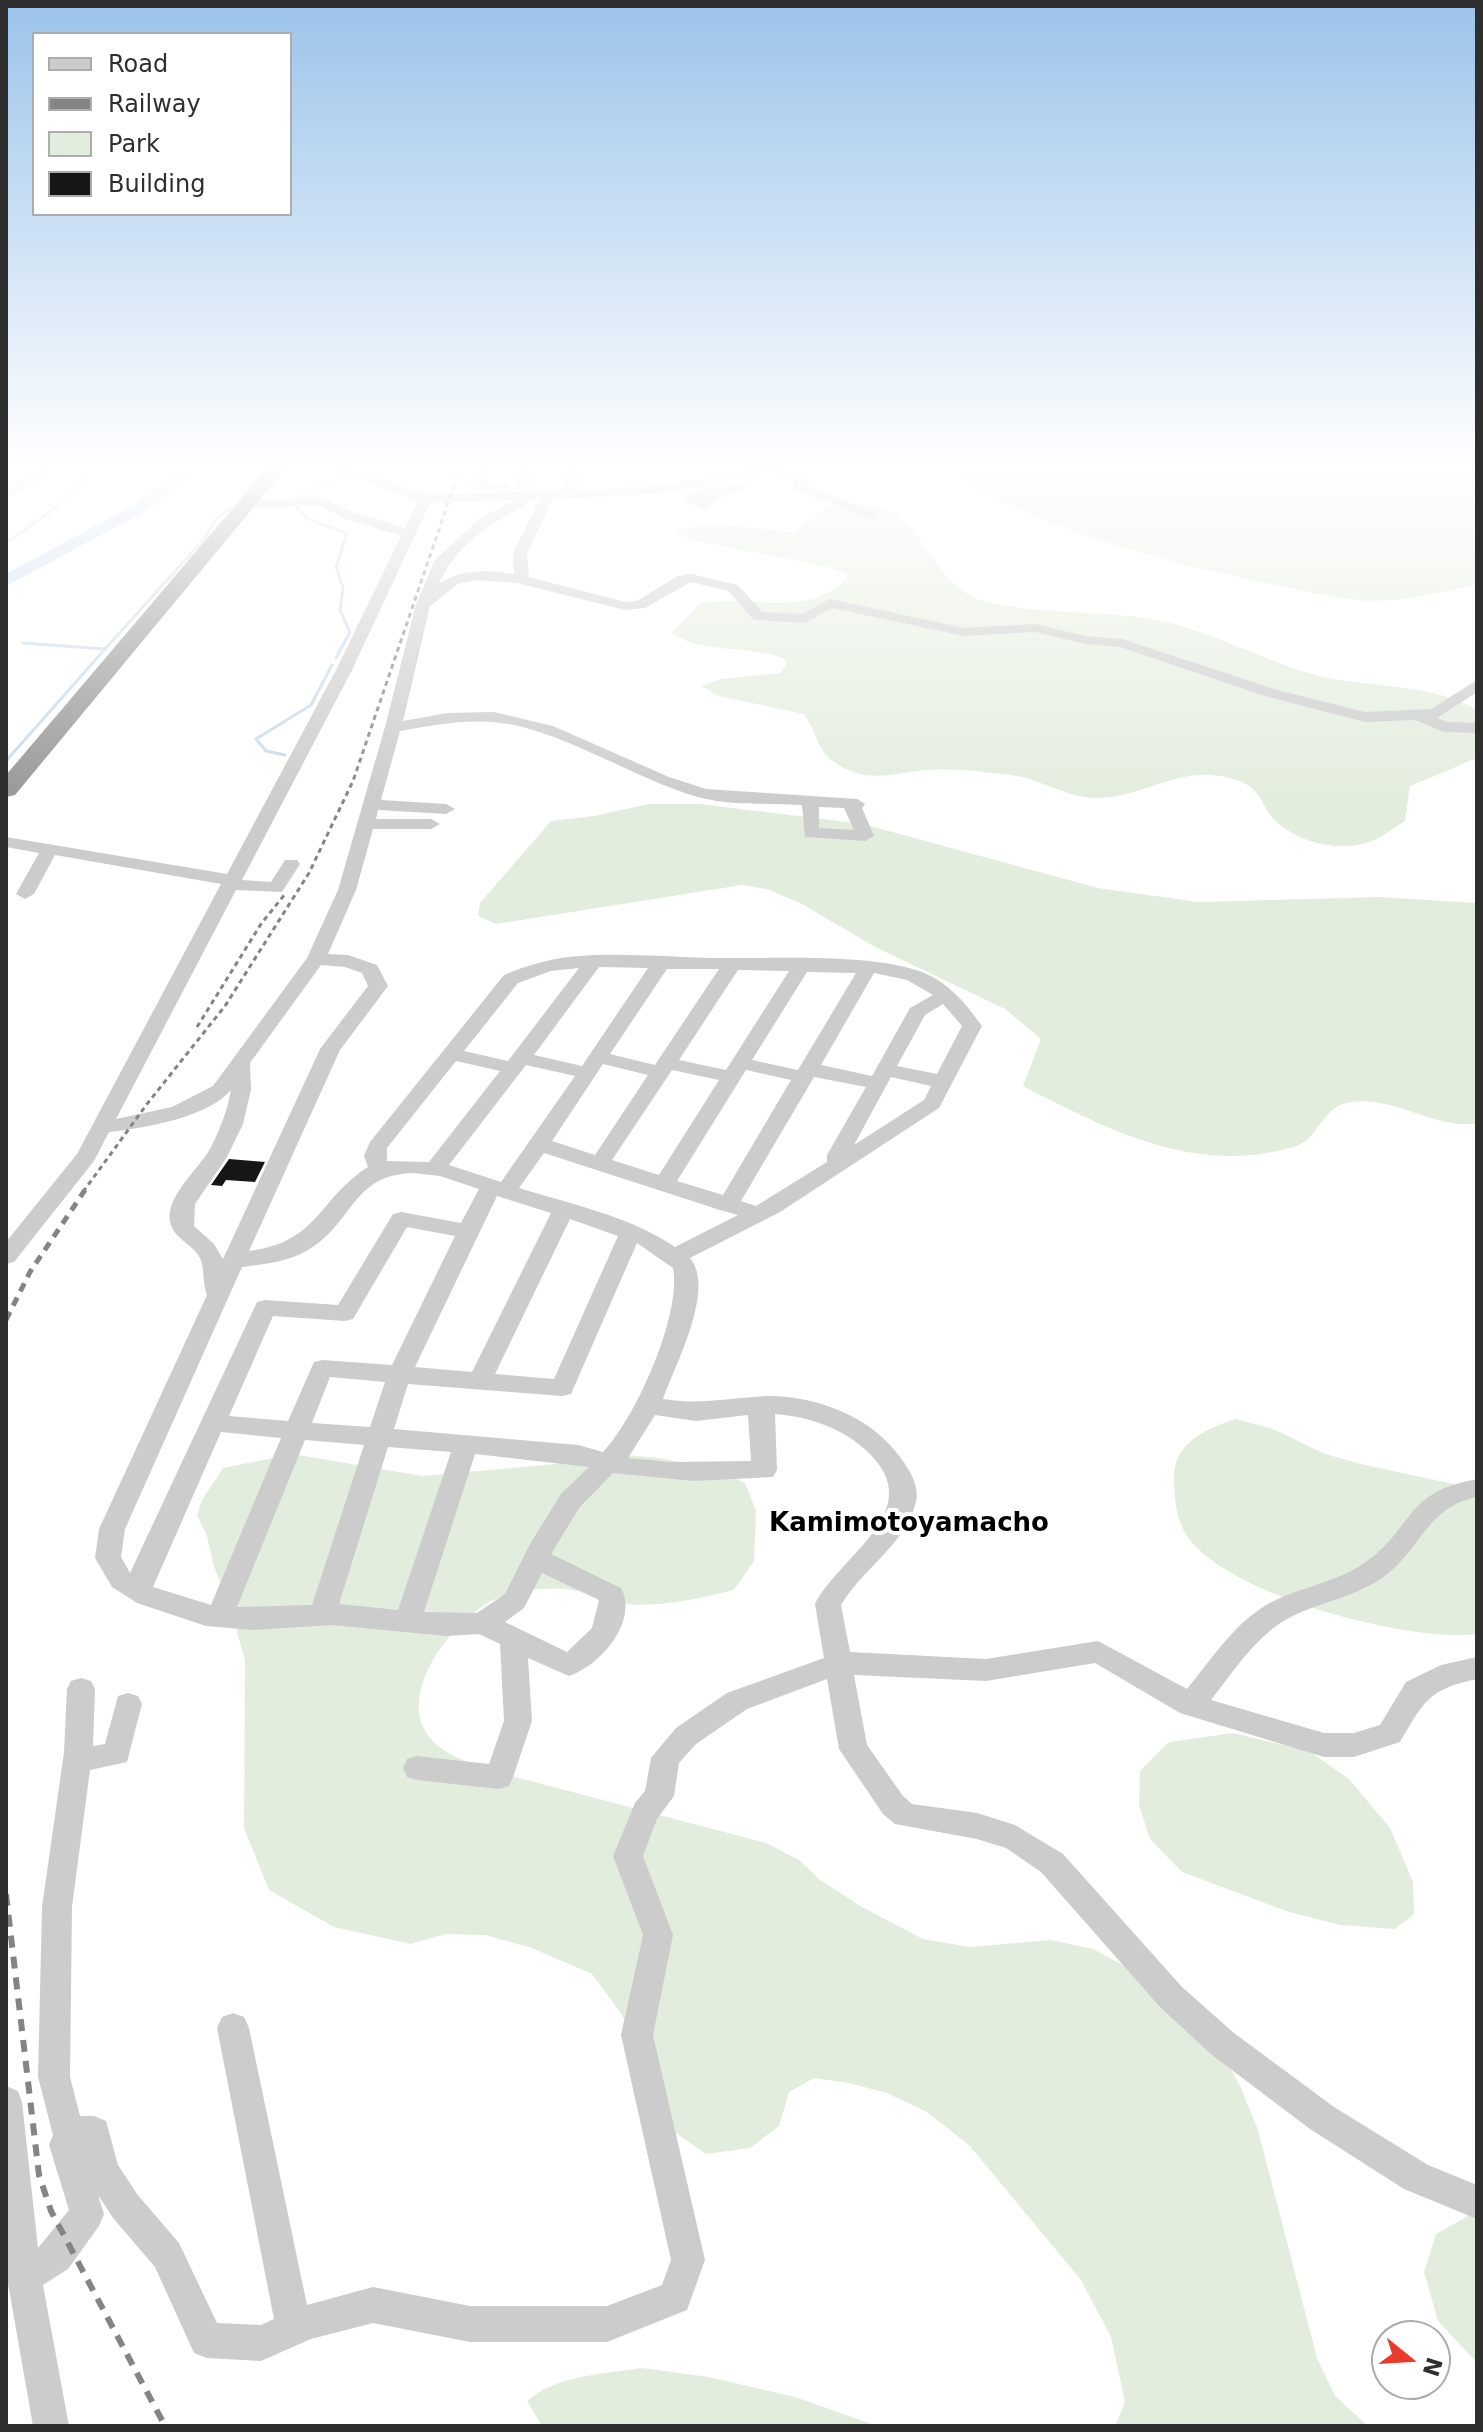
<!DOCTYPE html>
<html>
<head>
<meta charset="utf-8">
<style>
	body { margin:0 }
	#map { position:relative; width:1483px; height:2432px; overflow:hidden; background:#fff; font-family:"DejaVu Sans",sans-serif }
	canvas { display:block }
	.frame { position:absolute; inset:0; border:8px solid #2f2f2f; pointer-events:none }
	.legend { position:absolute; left:32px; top:32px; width:260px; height:184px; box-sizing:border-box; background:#fff; border:2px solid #acacac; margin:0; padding:10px 14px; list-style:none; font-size:24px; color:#2f2f2f }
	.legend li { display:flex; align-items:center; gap:16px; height:40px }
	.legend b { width:40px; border:2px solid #acacac }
	.north { position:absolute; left:1371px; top:2320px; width:80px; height:80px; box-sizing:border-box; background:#fff; border:2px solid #acacac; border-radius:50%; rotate:108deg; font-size:22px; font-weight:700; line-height:32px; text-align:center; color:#2f2f2f }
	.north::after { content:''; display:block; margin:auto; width:28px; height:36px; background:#e93c2e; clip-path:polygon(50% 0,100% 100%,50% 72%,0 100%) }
</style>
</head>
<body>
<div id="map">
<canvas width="1483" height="2432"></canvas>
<div class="frame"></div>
<ul class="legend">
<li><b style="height:10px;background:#ccc"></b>Road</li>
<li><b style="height:10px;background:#848484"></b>Railway</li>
<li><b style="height:22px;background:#e3eddd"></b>Park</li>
<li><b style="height:22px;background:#161616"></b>Building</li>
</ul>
<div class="north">N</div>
</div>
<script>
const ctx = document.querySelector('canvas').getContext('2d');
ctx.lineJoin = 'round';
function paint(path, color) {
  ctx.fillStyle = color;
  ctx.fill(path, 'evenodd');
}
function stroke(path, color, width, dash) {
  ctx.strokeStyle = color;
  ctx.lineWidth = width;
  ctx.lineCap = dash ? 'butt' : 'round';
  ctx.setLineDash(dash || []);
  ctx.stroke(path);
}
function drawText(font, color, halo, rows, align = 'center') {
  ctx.font = font + ' "DejaVu Sans",sans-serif';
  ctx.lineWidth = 8;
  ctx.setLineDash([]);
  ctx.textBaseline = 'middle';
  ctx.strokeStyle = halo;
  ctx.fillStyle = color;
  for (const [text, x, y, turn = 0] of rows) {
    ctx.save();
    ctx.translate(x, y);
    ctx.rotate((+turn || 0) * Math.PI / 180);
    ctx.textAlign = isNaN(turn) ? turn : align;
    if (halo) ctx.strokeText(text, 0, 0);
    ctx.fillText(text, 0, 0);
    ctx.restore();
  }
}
paint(new Path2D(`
	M 941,462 L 1477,462 L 1477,584 C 1439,593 1396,604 1357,600 C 1327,597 1297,589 1267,583 C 1170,563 1074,538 985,493 C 970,486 947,477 941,462 Z
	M 860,504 C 867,505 877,505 883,508 C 927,527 936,588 984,601 C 1039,615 1097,610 1152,619 C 1213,630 1267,664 1324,677 C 1376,688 1430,683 1477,710 L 1477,758 L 1410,786 L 1405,821 C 1390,830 1375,843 1357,845 C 1328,850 1292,839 1273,818 C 1265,810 1263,800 1256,792 C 1246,780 1227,777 1212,775 C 1173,772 1138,797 1099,798 C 1069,799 1041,779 1011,775 C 983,772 953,768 926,770 C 899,772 874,782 848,770 C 814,754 821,738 804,714 L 719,696 L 701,686 L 721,679 L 780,673 L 787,663 L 785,659 C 749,644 703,655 672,633 L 699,604 C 748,593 813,621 849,575 L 829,567 L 691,540 L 679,535 L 678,530 C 718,521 755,527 795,533 C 822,511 822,505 860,504 Z
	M 649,804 L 700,804 L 863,824 L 1098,888 L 1198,902 L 1379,897 L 1477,903 L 1477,1123 C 1438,1131 1396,1096 1351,1102 C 1320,1107 1320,1138 1296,1146 C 1198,1177 1108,1130 1023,1086 L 1041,1039 L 1005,1009 L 875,947 L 802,904 L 767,889 L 742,885 L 496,924 L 478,916 L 480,903 L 551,821 L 594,816 Z
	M 1235,1419 L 1273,1429 L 1325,1454 L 1365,1465 L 1477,1489 L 1477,1634 C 1410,1643 1218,1594 1184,1531 C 1176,1516 1175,1500 1174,1483 C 1172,1443 1202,1431 1235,1419 Z
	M 293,1454 L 422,1476 L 567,1463 L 615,1454 L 660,1458 L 715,1470 L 745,1483 L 756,1511 L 754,1561 L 734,1590 C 698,1599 662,1607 625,1604 C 609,1602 593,1594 577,1591 C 556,1586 519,1589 498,1598 C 455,1616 391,1696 432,1740 C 449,1759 481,1766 504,1774 L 766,1843 L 799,1860 L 819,1879 L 862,1907 L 923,1939 L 970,1947 L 1051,1940 L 1093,1949 L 1134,1971 L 1219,2047 L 1241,2088 L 1258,2130 L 1317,2358 L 1335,2396 L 1368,2426 L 1115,2426 L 1125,2402 L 1111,2337 L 1081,2280 L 969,2145 L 927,2112 L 887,2093 L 849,2083 L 814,2078 L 789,2092 L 779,2126 L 750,2148 L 706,2154 L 660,2122 L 644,2056 L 620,2012 L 592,1974 L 532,1948 L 485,1935 L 446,1934 L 411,1944 L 334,1927 L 269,1890 L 244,1828 L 245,1660 L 228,1601 L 214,1567 L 207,1536 L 197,1515 L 202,1500 L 223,1468 Z
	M 1233,1733 L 1309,1751 L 1349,1779 L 1390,1828 L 1413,1882 L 1414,1914 L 1395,1929 L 1340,1925 L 1289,1912 L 1182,1872 L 1150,1839 L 1139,1805 L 1140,1771 L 1169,1742 Z
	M 1477,2211 L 1477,2363 L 1438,2321 L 1424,2272 L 1436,2234 Z
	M 642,2368 L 709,2377 L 795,2397 L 877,2426 L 542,2426 L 527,2401 C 556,2375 604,2374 642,2368 Z`), '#e3eddd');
stroke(new Path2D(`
	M 597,462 L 601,471 L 621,473 L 672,462
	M 713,462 L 733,467 L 771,462
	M 91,472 L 102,462
	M 6,543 L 50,512 L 89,475
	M 105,649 L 205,538 L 215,520 L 231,508
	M 336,658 L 350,632 L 340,610 L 343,588 L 336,567 L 347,533 L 308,519 L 291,501 C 317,483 349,479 376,462
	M 285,755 L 266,751 L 256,739 L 311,705 L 332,665
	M 6,761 L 105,649 L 23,643`), '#c8d9ed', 3);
paint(new Path2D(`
	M 190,462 L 206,462 L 151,508 L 6,586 L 6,574 L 139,502 Z`), '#c8d9ed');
paint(new Path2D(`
	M 229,1159 L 265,1162 L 255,1182 L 226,1180 L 222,1186 L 211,1185 Z`), '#161616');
paint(new Path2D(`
	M 54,462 L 69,462 L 6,498 L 6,489 Z
	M 313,462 L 332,462 L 426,495 L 563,490 L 567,462 L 579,462 L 576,490 C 618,488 659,487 700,479 C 733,473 764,462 797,462 L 779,469 L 802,473 L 806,478 L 805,484 L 880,515 L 868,518 L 793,489 L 793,479 L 765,472 L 720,482 L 720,488 L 700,499 L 719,488 L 741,483 L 748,487 L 729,494 L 702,510 L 684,499 L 705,486 L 650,494 L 553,499 L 527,553 L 529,577 L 625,602 L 637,601 L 678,576 L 691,574 L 738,585 L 762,612 L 802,614 L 830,599 L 964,628 L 1035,624 L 1086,636 L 1122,639 L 1277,690 L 1365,712 L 1431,709 L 1477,680 L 1477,692 L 1437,718 L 1447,722 L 1477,723 L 1477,733 L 1444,732 L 1415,720 L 1365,722 L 1265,696 L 1120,647 L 1086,644 L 1035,632 L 964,636 L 832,608 L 805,623 L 758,620 L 753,619 L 728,591 L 691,582 L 645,608 L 625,610 L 517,583 L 477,580 L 458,584 L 430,606 L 403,721 L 447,713 L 494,712 L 553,726 L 669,777 L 706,789 L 857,799 L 865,804 L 862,808 L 874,836 L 865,841 L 805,837 L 802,805 C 769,803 730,806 698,797 C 634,779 554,725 491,722 C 460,720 430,726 400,731 L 381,800 L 446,804 L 455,809 L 446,814 L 378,810 L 376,819 L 431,819 L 440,824 L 431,829 L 373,829 L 356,890 L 328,954 L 348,955 L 377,965 L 388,986 L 340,1050 L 249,1251 C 319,1242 318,1199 368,1167 L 364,1156 L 370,1142 L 504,975 C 525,966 546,960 568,957 C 616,952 666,957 714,958 C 772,959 866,953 919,971 C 946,980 966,1003 982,1026 L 939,1108 L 780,1212 L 690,1258 C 716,1288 675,1366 663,1399 C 699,1405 730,1398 766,1396 C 814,1395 871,1416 900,1457 C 909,1469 920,1486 916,1502 C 905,1545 863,1568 841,1605 L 850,1652 L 986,1659 L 1098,1641 L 1187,1689 C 1212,1659 1236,1620 1272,1602 C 1301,1587 1336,1582 1363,1564 C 1415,1529 1401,1493 1477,1479 L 1477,1497 C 1426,1507 1420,1552 1382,1578 C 1355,1597 1320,1602 1291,1617 C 1258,1633 1234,1671 1211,1700 L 1324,1733 L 1354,1733 L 1380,1725 L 1406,1682 L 1441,1665 L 1477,1657 L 1477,1679 C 1428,1689 1424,1702 1400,1742 L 1354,1757 L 1324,1757 L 1180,1713 L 1095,1663 L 986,1681 L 854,1675 L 867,1745 L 903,1796 L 912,1804 L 977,1813 L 1015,1825 L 1063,1854 L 1182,1987 L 1234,2033 L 1334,2107 L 1428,2165 L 1477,2185 L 1477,2219 L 1404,2189 L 1310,2129 L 1212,2055 L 1160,2007 L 1041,1872 L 1006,1848 L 977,1839 L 895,1824 L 883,1814 L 839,1749 L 827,1679 L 747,1709 L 696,1744 L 679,1763 L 674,1796 L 657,1819 L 643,1856 L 673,1935 L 653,2035 L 705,2260 L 687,2310 L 607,2342 L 470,2342 L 373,2323 L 311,2339 L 261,2361 L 207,2358 L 194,2353 L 155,2267 L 113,2218 L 98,2195 L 104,2214 L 99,2226 L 68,2269 L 43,2285 L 69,2426 L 33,2426 L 6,2272 L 6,2086 L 18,2091 L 22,2102 L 38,2248 L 69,2210 L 49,2145 L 53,2135 L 38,2077 L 42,1907 L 64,1752 L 67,1689 L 71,1681 L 81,1678 L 91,1681 L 95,1689 L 93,1746 L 105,1744 L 118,1696 L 128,1693 L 138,1696 L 142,1704 L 127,1762 L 90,1770 L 72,1907 L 70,2077 L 80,2116 L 94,2116 L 106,2121 L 118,2165 L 137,2194 L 179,2243 L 217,2323 L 261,2325 L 274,2319 L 217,2028 L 222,2017 L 233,2013 L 244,2017 L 249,2028 L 307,2305 L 373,2287 L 470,2306 L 607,2306 L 662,2285 L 671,2260 L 621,2035 L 643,1935 L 613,1856 L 635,1803 L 645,1791 L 651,1758 L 676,1728 L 727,1693 L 824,1658 L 815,1604 C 841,1554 928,1511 869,1453 C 843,1428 810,1417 775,1414 L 777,1470 L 773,1477 L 693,1481 L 613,1473 L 579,1508 L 551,1554 L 621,1588 C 639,1621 600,1666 569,1676 L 528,1658 L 532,1721 L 513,1777 L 509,1786 L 499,1789 L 417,1780 L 407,1777 L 403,1768 L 407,1759 L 417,1756 L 489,1764 L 504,1721 L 500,1644 L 479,1634 L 447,1636 L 331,1625 L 254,1630 L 206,1626 L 137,1603 L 112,1587 L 95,1558 L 99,1529 L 207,1295 C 202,1283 205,1269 200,1258 C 194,1245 176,1240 171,1225 C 162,1199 199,1169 210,1149 C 220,1130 227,1111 231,1090 C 207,1118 144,1128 109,1132 L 94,1161 L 14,1262 L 6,1264 L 6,1242 L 77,1154 L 221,884 L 55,855 L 34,894 L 25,899 L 16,894 L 39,853 L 6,847 L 6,837 L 227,874 L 336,670 L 401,536 L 343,518 L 318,505 L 248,509 L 241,505 L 248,501 L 320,497 L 353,512 L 405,528 L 418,501 ZM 540,499 L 513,553 L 514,574 C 489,570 461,568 439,584 C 455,545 490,524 526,505 L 529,500 ZM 514,500 L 479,519 L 435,560 L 416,604 L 385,727 L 338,890 L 307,958 L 213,1086 L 172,1107 L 116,1119 L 236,890 L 282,892 L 300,864 L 297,860 L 285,860 L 271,882 L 242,880 L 352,670 L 430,503 ZM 819,807 L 844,808 L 854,830 L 819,828 ZM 321,965 L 345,967 L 362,973 L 368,986 L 320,1049 L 223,1259 L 214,1244 L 194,1226 L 195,1204 L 227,1157 L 243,1124 L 251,1090 L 250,1063 ZM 599,967 L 648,968 L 582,1066 L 534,1055 ZM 579,968 L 508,1061 L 464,1051 L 518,983 L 551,971 ZM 667,969 L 719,969 L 655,1065 L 610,1054 ZM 738,970 L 789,971 L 726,1070 L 679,1060 ZM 807,972 L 856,973 L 798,1070 L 752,1060 ZM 874,973 L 907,980 L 933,995 L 910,1008 L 872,1076 L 821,1065 ZM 943,1004 L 962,1026 L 937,1074 L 897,1066 L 925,1015 ZM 456,1061 L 500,1071 L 429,1162 L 387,1161 L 387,1148 ZM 603,1064 L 648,1075 L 595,1155 L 552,1141 ZM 526,1065 L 575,1076 L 501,1182 L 449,1165 ZM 672,1070 L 719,1080 L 659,1175 L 612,1160 ZM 746,1070 L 791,1080 L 723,1195 L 677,1181 ZM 814,1077 L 866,1087 L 827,1155 L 827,1162 L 756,1206 L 741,1201 ZM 891,1077 L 931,1086 L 924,1100 L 854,1145 ZM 544,1153 L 720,1210 L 738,1215 L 675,1247 C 630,1216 570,1204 519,1188 ZM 413,1173 L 440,1176 L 479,1189 L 461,1223 L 401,1212 L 393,1214 L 338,1305 L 265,1300 L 257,1302 L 130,1573 L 121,1557 L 125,1529 L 242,1267 C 264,1264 289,1262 308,1250 C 354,1223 351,1175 413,1173 ZM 497,1196 L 551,1213 L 472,1372 L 415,1367 ZM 570,1219 L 618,1236 L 554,1379 L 495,1374 ZM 407,1227 L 455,1236 L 392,1365 L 322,1360 L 314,1362 L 288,1421 L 229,1416 L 273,1316 L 345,1321 L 353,1319 ZM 637,1243 L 673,1268 C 682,1315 635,1419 603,1452 L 578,1445 L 394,1429 L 408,1384 L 562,1396 L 571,1394 ZM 330,1377 L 385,1382 L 370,1427 L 312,1423 ZM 655,1415 L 696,1421 L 748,1415 L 751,1461 L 670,1462 L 628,1458 ZM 221,1432 L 281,1438 L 211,1605 L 153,1587 ZM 305,1440 L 364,1445 L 312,1605 L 237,1607 ZM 388,1447 L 451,1452 L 398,1610 L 339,1604 ZM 475,1454 L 589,1467 L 561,1494 L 530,1544 L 505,1594 L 477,1613 L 424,1612 ZM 542,1573 L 599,1600 L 592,1628 L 567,1652 L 505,1622 L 524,1608 Z
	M 478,462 L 490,462 L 485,482 L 509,483 L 509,489 L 472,489 L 470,486 Z
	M 523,462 L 535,462 L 529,486 L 522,490 L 515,486 Z`), '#ccc');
paint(new Path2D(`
	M 272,462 L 291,462 L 15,795 L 6,797 L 6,775 Z`), '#969696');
stroke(new Path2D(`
	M 197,1027 L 261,924 L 285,894
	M 83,1192 L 147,1104 L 225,1006 L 309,873 L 353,781 L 462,462`), '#848484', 3, [5, 4]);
stroke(new Path2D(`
	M 6,1320 L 30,1272 L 85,1190`), '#848484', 5, [9, 7]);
stroke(new Path2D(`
	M 6,1894 L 39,2175 L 51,2211 L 165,2426`), '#848484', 6, [12, 9]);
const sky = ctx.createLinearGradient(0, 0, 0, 803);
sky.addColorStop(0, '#9bc3ea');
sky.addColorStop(0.58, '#fff');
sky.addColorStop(1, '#ffffff00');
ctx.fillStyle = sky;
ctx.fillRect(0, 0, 1483, 803);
drawText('bold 26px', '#000', '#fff', [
	["Kamimotoyamacho",909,1524]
]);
</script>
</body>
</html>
